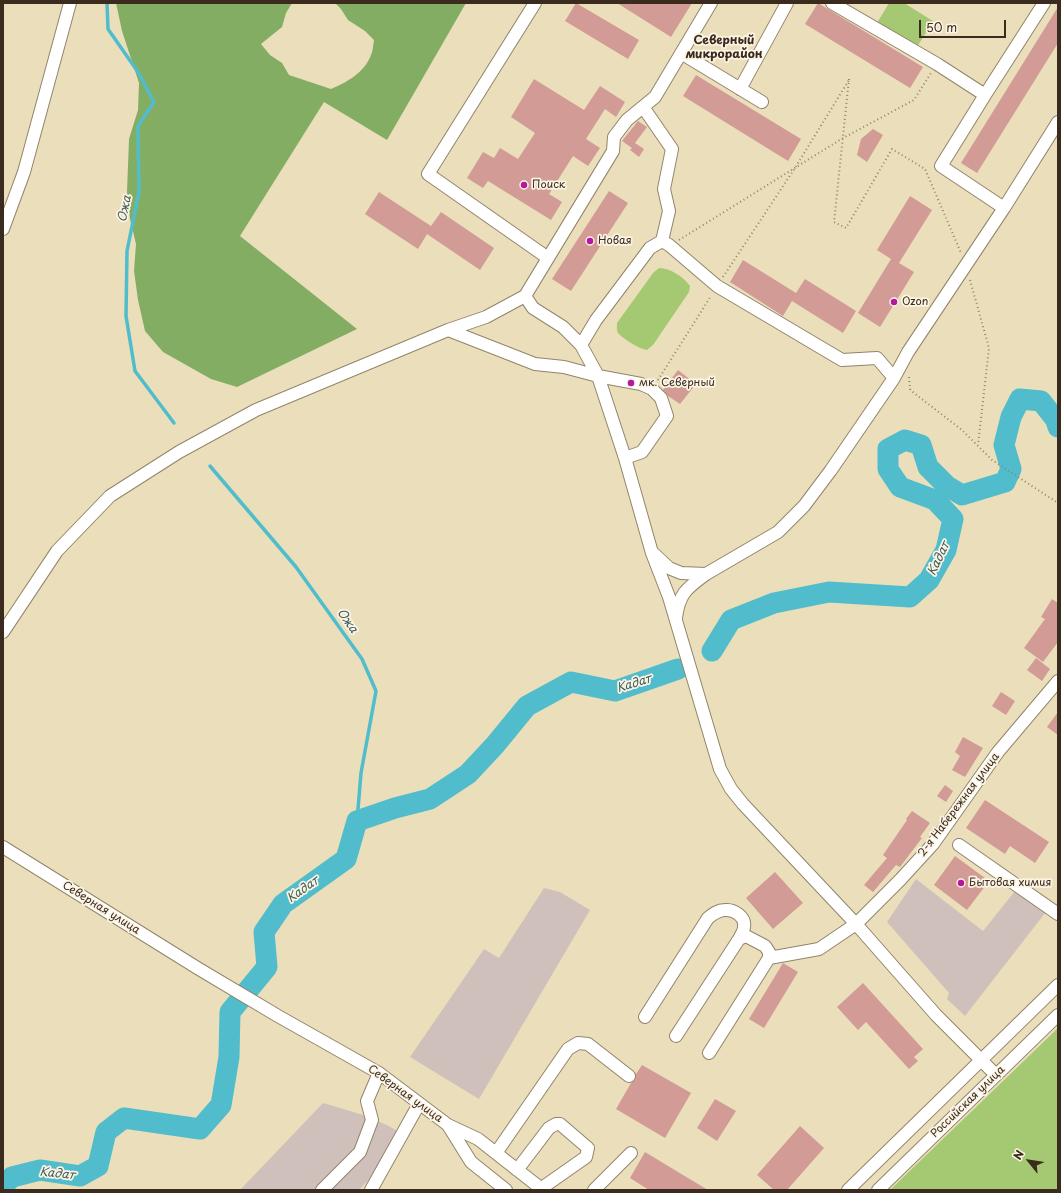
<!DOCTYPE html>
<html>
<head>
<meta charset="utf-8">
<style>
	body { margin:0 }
	#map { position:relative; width:1061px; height:1193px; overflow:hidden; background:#eadfba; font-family:"Playpen Sans",sans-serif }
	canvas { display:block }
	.frame { position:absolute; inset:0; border:4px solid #3b2a1e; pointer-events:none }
	.north { position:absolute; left:1009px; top:1141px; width:40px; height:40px; -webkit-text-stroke:3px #fcf5e5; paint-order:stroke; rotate:300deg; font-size:11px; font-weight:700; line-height:16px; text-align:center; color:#3b2a1e }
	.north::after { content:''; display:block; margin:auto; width:14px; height:18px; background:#3b2a1e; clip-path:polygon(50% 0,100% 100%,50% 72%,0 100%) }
	.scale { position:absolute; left:919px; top:20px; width:87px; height:18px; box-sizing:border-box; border:2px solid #3b2a1e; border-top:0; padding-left:5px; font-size:12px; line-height:14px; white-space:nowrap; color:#3b2a1e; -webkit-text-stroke:3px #fcf5e5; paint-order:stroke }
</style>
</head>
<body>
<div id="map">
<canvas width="1061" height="1193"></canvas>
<div class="frame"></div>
<div class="north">N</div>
<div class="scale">50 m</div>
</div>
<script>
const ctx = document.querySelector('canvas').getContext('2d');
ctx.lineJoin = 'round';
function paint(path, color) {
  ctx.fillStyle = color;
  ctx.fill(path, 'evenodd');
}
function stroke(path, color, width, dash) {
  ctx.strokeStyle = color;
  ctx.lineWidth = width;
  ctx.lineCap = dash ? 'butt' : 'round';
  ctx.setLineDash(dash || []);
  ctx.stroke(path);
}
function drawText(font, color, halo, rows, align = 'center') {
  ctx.font = font + ' "Playpen Sans",sans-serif';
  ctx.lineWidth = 3.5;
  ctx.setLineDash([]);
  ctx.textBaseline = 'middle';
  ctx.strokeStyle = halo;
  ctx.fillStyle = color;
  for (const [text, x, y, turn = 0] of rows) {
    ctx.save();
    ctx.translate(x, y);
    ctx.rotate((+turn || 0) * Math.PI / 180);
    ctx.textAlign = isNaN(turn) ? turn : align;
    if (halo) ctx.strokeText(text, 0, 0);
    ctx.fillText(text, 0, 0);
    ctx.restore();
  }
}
paint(new Path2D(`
	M 916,879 L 983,931 L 1019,886 L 1049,908 L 965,1016 L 947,999 L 949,993 L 887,922 Z
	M 544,888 L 560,892 L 590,910 L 479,1099 L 410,1057 L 484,949 L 499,958 Z
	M 323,1103 L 360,1114 L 389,1126 L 400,1133 L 376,1172 L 359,1190 L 240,1190 Z`), '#d0c0bc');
paint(new Path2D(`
	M 889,3 L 904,3 L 933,21 L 917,47 L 877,23 Z
	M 659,268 C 670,268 684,277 690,286 L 689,292 L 653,345 L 647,350 C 640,349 625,340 620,335 C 616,332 617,327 617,323 L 653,273 Z
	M 1058,1028 L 1058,1190 L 890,1190 Z`), '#a5c972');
paint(new Path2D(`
	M 116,3 L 292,3 L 286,13 L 282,27 L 261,44 L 270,55 L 282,63 L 289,75 L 331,89 C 346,83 365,72 371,55 C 373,51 373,45 374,40 L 365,31 L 348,20 L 341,9 L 335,3 L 466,3 L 387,140 L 324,102 L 240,236 L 357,329 L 237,387 L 211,379 L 163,352 L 145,331 L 138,300 L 134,271 L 136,244 L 130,219 L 127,192 L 129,139 L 138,110 L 139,83 L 122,31 Z`), '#84ad64');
stroke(new Path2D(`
	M 107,3 L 108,29 L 138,72 L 154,102 L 138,126 L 139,192 L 127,251 L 126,316 L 135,371 L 174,423
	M 210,466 L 296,567 L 362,659 L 376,691 L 361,773 L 357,821`), '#51bccc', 3.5);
stroke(new Path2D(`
	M 712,651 L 731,620 L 774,603 L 829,592 L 910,597 L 929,580 L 946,550 L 953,519 L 935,500 L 900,487 L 888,469 L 888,449 L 905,440 L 921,445 L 928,467 L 947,486 L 962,495 L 1005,482 L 1011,469 L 1004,445 L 1011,417 L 1020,399 L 1041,401 L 1056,420 L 1058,427
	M 3,1186 L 12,1177 L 40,1170 L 80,1176 L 98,1166 L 106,1132 L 124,1118 L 200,1129 L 221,1105 L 229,1057 L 230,1012 L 267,967 L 264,932 L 283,904 L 346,859 L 357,821 L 395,808 L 430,799 L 468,774 L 495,745 L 527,706 L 571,682 L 615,691 L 678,669`), '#51bccc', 21);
paint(new Path2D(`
	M 576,3 L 639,40 L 628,59 L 565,21 Z
	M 617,3 L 692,3 L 671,37 Z
	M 818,3 L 923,67 L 910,88 L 805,24 Z
	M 1058,7 L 1058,43 L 977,173 L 961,163 Z
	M 696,75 L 801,139 L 788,161 L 683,96 Z
	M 534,79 L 584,110 L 600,86 L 625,102 L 616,117 L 605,109 L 586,139 L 600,148 L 588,166 L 573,156 L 549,194 L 562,202 L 551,220 L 488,181 L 483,188 L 467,178 L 483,152 L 494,158 L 500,148 L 518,159 L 535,133 L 511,117 Z
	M 638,121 L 647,127 L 635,143 L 644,149 L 639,157 L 630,150 L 632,148 L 622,141 Z
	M 873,129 L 883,135 L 867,162 L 857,155 L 861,139 Z
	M 609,191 L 628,203 L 571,291 L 552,279 Z
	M 379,192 L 431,226 L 441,212 L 494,248 L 480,270 L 427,234 L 418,249 L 365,214 Z
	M 910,196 L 932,210 L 899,263 L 914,272 L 880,327 L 858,313 L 891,259 L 877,250 Z
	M 743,260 L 796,293 L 805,279 L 856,311 L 843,333 L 792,301 L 783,316 L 730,282 Z
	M 678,370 L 696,384 L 680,404 L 668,396 L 663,390 Z
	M 1052,599 L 1058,603 L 1058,642 L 1043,662 L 1024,648 L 1045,619 L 1041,617 Z
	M 1036,658 L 1050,669 L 1042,681 L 1027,670 Z
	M 1001,692 L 1015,701 L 1006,715 L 992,706 Z
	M 1058,712 L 1058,735 L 1047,727 Z
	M 963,737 L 983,748 L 965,777 L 952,770 L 960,756 L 955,752 Z
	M 945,785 L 953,791 L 946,802 L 937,796 Z
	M 985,800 L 1049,842 L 1035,863 L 1010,846 L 1005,854 L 966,828 Z
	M 912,811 L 930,823 L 920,837 L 922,838 L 900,867 L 896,865 L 873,892 L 864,885 L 887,858 L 883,855 L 907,820 L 906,819 Z
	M 955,856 L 989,881 L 967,910 L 934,885 Z
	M 775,872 L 803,903 L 773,929 L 746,898 Z
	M 783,963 L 798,972 L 764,1028 L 749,1019 Z
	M 863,983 L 923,1049 L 914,1057 L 918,1061 L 909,1069 L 866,1022 L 858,1030 L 837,1007 Z
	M 642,1065 L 691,1093 L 665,1138 L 616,1109 L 631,1083 L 635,1080 L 636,1074 Z
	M 715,1099 L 736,1111 L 717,1141 L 697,1128 Z
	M 800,1126 L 824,1148 L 787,1190 L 774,1190 L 757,1175 Z
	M 645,1152 L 683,1175 L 708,1190 L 649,1190 L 630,1178 Z`), '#d29b95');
const minor = new Path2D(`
	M 535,3 L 428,174 L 548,258
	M 832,3 L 937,64 L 985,95 L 941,166 L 1004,208
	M 681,53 L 762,102
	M 740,89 L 787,3
	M 985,95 L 1044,3
	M 643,107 L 672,149 L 664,189 L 669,211 L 662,241
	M 3,229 L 24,172 L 70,3
	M 525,296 L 533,308 L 563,327 L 581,345 L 598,376 L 625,458 L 652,553 L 669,597 L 720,769 L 731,789 L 743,804 L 856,924 L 936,1015 L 996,1075
	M 448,330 L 535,364 L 564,367 L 598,376 L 641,384 L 652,389 L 661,398 L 667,416 L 642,452 L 625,458
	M 581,345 L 596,320 L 650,248 L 662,241 L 669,245 L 717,286 L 842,360 L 877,358 L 894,378
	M 653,553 L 669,568 L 681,573 L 706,574 L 778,532 L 804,506 L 831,470 L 894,378 L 908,352 L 1004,208 L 1058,122
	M 676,618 C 679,593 687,588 706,574
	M 3,632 L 57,551 L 110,496 L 179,452 L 256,410 L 448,330 L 486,317 L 525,296 L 613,151 L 614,137 L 627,120 L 655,97 L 711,3
	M 959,845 L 1058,914
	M 3,847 L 199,969 L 278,1016 L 379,1073 L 448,1125 L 478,1139 L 543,1190
	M 645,1017 L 708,918 C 713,914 718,910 725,910 C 734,909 746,917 744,927 C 744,931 741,935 739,939
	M 676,1036 L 739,939 L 746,936 L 765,946 L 769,952 L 769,958
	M 709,1053 L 769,958 L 819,949 L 856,924 L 900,880 L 933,844 L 998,752 L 1058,681
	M 448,1125 L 471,1162 L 506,1190
	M 496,1153 L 568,1049 L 578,1043 L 588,1044 L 629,1076
	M 517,1170 L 549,1128 L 556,1124 L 560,1124 L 588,1148 L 586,1157 L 539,1190
	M 322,1190 L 360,1152 L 372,1120 L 367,1101 L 379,1073
	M 371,1190 L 419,1104
	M 594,1190 L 631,1153
	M 848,1190 L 1058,985
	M 878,1190 L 1058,1015`);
stroke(minor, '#92846c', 14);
stroke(new Path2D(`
	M 849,79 L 834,222 L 846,228 L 892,149 L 925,169 L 961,253
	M 679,240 L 843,138 L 914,100 L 931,73
	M 723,277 L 795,168 L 849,80
	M 970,280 L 989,348 L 978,445
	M 909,377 L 910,389 L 914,393 L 962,430 L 992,460 L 1058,503
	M 658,380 L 711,296`), '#92846c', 2, [1, 3]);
stroke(minor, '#fff', 12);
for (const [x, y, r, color] of [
	[524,185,4,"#b5179e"],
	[590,241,4,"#b5179e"],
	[894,302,4,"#b5179e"],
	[631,383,4,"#b5179e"],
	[961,883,4,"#b5179e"]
]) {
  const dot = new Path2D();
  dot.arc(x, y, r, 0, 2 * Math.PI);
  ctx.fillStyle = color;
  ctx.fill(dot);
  stroke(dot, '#fcf5e5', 1.5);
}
drawText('11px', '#3b2a1e', '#fcf5e5', [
	["Поиск",532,185],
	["Новая",598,241],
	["Ozon",902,302],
	["мк. Северный",639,383],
	["Бытовая химия",969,883]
], 'left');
drawText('11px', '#3b2a1e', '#fcf5e5', [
	["2-я Набережная улица",959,805,-53],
	["Северная улица",101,908,32],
	["Северная улица",405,1094,36],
	["Российская улица",968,1102,-44]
]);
drawText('bold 12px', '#3b2a1e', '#fcf5e5', [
	["Северный",724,41],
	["микрорайон",724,55]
]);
drawText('italic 12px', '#435d5b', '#fcf5e5', [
	["Ожа",125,209,-78],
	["Кадат",939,559,-65],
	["Ожа",347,621,55],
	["Кадат",634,684,-17],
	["Кадат",303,890,-35],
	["Кадат",57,1174,6]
]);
</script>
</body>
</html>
